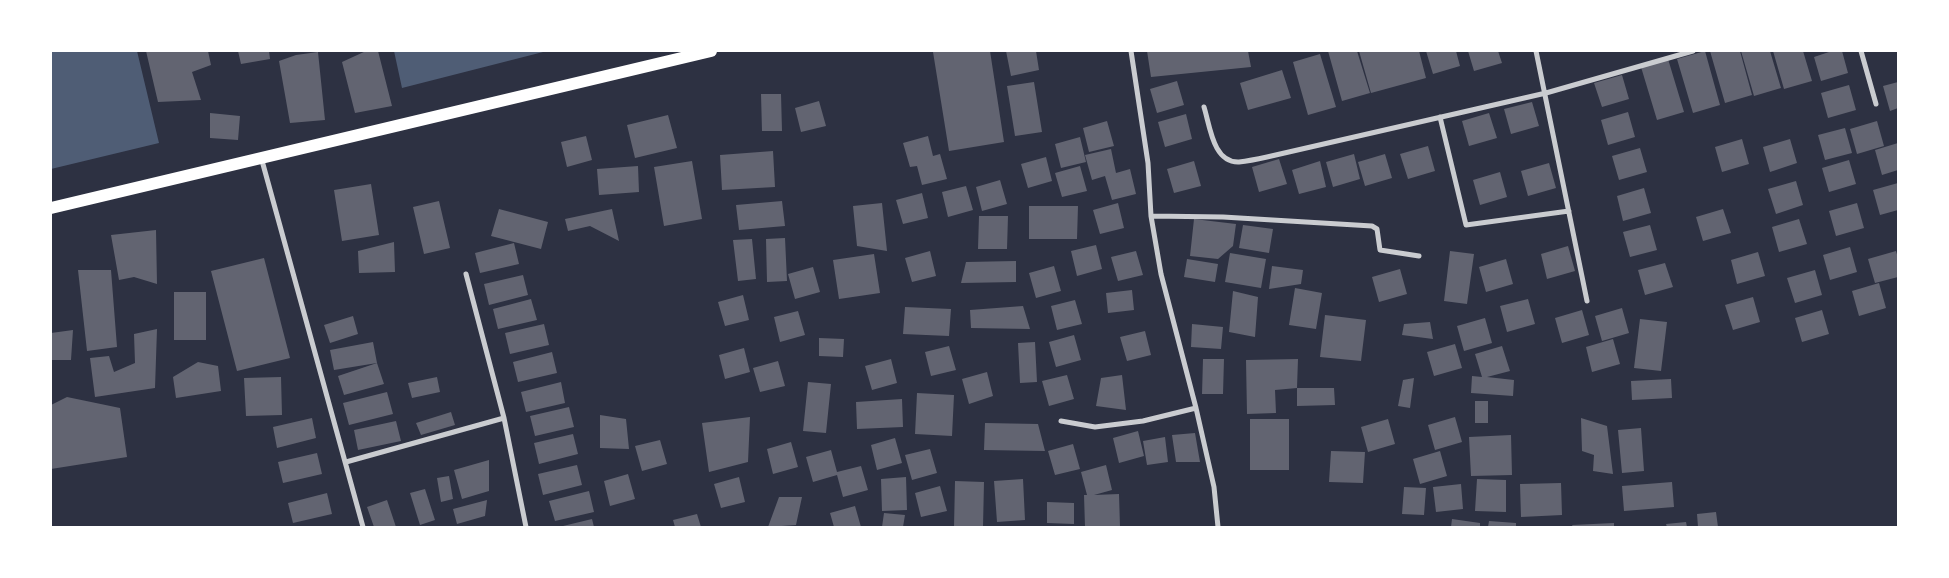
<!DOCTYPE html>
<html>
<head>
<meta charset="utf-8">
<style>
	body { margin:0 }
	#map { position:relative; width:1949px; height:578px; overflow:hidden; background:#2d3142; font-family:"Nunito Sans",sans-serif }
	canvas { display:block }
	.frame { position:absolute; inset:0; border:52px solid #fff; pointer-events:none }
</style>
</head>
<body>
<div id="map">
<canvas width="1949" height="578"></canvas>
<div class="frame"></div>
</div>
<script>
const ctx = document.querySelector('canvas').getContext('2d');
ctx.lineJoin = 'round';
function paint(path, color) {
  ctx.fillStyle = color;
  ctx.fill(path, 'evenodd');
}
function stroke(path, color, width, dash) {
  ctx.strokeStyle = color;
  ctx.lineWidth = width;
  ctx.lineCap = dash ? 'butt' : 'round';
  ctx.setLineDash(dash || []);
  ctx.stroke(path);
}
paint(new Path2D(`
	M 51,51 L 137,51 L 159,143 L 51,169 Z
	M 394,51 L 547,51 L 402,88 Z`), '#4f5d75');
paint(new Path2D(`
	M 146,51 L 208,51 L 211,65 L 192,72 L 201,100 L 158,102 Z
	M 238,51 L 269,51 L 270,59 L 241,64 Z
	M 366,51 L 378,51 L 392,106 L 355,113 L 342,62 Z
	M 990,51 L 1004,142 L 949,151 L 933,52 Z
	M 1006,51 L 1036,51 L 1039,70 L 1011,76 Z
	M 1147,51 L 1248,51 L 1251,67 L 1151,77 Z
	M 1328,51 L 1357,51 L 1370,93 L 1342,101 Z
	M 1359,51 L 1419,51 L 1426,78 L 1371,93 Z
	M 1426,51 L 1456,51 L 1460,66 L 1433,74 Z
	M 1468,51 L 1498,51 L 1502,63 L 1474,71 Z
	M 1705,51 L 1720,105 L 1693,113 L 1677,59 Z
	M 1710,51 L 1740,51 L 1752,95 L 1725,103 Z
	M 1741,51 L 1770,51 L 1781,88 L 1754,96 Z
	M 1773,51 L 1803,51 L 1812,81 L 1784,89 Z
	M 1832,51 L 1842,51 L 1848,73 L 1821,81 L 1814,57 Z
	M 318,52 L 325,120 L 290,123 L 279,61 L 296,55 Z
	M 1320,54 L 1336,107 L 1308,115 L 1293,62 Z
	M 1668,59 L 1684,112 L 1657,120 L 1641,67 Z
	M 1282,70 L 1291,98 L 1248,110 L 1240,83 Z
	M 1622,75 L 1629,99 L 1602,107 L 1594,83 Z
	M 1177,81 L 1184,105 L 1157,113 L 1150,89 Z
	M 1034,82 L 1042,132 L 1015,136 L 1007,86 Z
	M 1898,82 L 1898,108 L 1890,111 L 1883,86 Z
	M 1849,85 L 1856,110 L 1828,118 L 1821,93 Z
	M 761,94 L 781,94 L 782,131 L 762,131 Z
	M 819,101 L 826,126 L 801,132 L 795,108 Z
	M 1532,102 L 1539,126 L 1511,134 L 1504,109 Z
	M 1628,112 L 1635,137 L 1608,145 L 1601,120 Z
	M 210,113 L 240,116 L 238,140 L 210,138 Z
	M 1489,113 L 1497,138 L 1469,146 L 1462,121 Z
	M 1186,114 L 1192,139 L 1165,147 L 1158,122 Z
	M 668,115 L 677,148 L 635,158 L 627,125 Z
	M 1107,121 L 1114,146 L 1089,152 L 1083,128 Z
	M 1877,121 L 1884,146 L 1857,154 L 1850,129 Z
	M 1845,128 L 1852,153 L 1825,160 L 1818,135 Z
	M 586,136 L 592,160 L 567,167 L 561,142 Z
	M 928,136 L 933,156 L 940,154 L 947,179 L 922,185 L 917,166 L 910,167 L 903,143 Z
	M 1080,137 L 1086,162 L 1061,168 L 1055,144 Z
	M 1742,139 L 1749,164 L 1722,172 L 1715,147 Z
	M 1790,139 L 1797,163 L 1770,172 L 1763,147 Z
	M 1898,143 L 1898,170 L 1882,175 L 1875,150 Z
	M 1428,146 L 1435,171 L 1408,179 L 1400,154 Z
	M 1640,148 L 1647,172 L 1619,180 L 1612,156 Z
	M 1111,149 L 1116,173 L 1130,169 L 1136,194 L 1112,200 L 1105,176 L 1092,180 L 1085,155 Z
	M 773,151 L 775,187 L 722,190 L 720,155 Z
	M 1354,154 L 1360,179 L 1333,187 L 1326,162 Z
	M 1385,154 L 1392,178 L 1365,186 L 1358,162 Z
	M 1046,157 L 1052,181 L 1028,188 L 1021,164 Z
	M 1279,159 L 1287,184 L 1259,192 L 1252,167 Z
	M 1849,160 L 1856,184 L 1829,192 L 1822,168 Z
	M 692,161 L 702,219 L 664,226 L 654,167 Z
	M 1194,161 L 1201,186 L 1174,193 L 1167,169 Z
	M 1320,161 L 1326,187 L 1299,194 L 1292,170 Z
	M 1549,163 L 1556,188 L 1528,196 L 1521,171 Z
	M 638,166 L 639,192 L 599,195 L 597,169 Z
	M 1080,166 L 1087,191 L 1062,197 L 1055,173 Z
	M 1500,172 L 1507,197 L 1480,205 L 1473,180 Z
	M 1000,180 L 1007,204 L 982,211 L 976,187 Z
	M 1796,181 L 1803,205 L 1776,214 L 1768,189 Z
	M 1898,183 L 1898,210 L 1880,215 L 1873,190 Z
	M 371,184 L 379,235 L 342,241 L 334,190 Z
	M 966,186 L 973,210 L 948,217 L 942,192 Z
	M 1644,188 L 1651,213 L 1623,221 L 1617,196 Z
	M 922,193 L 928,218 L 903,224 L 896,200 Z
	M 439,201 L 450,248 L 424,254 L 413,207 Z
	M 782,201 L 785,226 L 739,230 L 736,205 Z
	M 882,203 L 887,251 L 857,246 L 853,206 Z
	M 1118,203 L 1124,228 L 1100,234 L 1093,210 Z
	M 1857,203 L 1864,228 L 1836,236 L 1829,211 Z
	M 1029,206 L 1078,206 L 1077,239 L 1029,239 Z
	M 499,209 L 548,222 L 541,249 L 491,236 Z
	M 612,209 L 619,241 L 590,226 L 568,231 L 565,219 Z
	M 1723,209 L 1731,233 L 1703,241 L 1696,217 Z
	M 979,216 L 1008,216 L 1007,249 L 978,249 Z
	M 1194,219 L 1236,224 L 1233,246 L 1218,259 L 1190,256 Z
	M 1799,219 L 1807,244 L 1779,252 L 1772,227 Z
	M 1243,225 L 1273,229 L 1269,253 L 1239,248 Z
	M 1650,225 L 1657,250 L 1630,257 L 1623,232 Z
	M 156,230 L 157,284 L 134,277 L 119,280 L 111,235 Z
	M 785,238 L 787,281 L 767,282 L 766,239 Z
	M 752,239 L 756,279 L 738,281 L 733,240 Z
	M 394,242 L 395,272 L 359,273 L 358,251 Z
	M 514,243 L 519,264 L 480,273 L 475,253 Z
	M 1096,245 L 1102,269 L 1077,276 L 1071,251 Z
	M 1568,246 L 1575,271 L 1547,279 L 1541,254 Z
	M 1850,247 L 1857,272 L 1830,280 L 1823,255 Z
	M 930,251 L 936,276 L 912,282 L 905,258 Z
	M 1136,251 L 1143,275 L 1118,281 L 1111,257 Z
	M 1450,251 L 1474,254 L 1467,304 L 1444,301 Z
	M 1896,251 L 1898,258 L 1898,277 L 1875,283 L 1868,259 Z
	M 1758,252 L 1765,276 L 1737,284 L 1731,260 Z
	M 1230,253 L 1266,259 L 1261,288 L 1225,282 Z
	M 874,254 L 880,293 L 839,299 L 833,260 Z
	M 264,258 L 290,358 L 237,371 L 211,271 Z
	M 1187,259 L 1218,264 L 1215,282 L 1184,277 Z
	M 1506,259 L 1513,284 L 1486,292 L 1479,267 Z
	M 1016,261 L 1016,282 L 961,283 L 966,262 Z
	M 1665,263 L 1673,287 L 1645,295 L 1638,270 Z
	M 1054,266 L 1061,291 L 1036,298 L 1029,273 Z
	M 1272,266 L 1303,270 L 1301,284 L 1269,289 Z
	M 813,267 L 820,292 L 795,299 L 788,274 Z
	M 1400,269 L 1407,294 L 1379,302 L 1372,277 Z
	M 78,270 L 111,270 L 117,347 L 87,351 Z
	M 1815,270 L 1822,295 L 1795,303 L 1787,278 Z
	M 523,275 L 528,295 L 489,305 L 484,284 Z
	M 1879,283 L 1886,308 L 1859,316 L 1852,291 Z
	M 1295,288 L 1322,293 L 1316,329 L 1289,325 Z
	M 1132,290 L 1134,310 L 1108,313 L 1106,293 Z
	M 1233,291 L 1258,297 L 1255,337 L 1229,332 Z
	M 174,292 L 206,292 L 206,340 L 174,340 Z
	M 743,295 L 749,320 L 725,326 L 718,302 Z
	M 1753,297 L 1760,322 L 1733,330 L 1725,305 Z
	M 531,299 L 537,320 L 498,329 L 493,309 Z
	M 1528,299 L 1535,324 L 1507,332 L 1500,306 Z
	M 1075,300 L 1082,324 L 1057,330 L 1051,306 Z
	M 1023,306 L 1030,329 L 971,328 L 970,310 Z
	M 905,307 L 951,309 L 949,336 L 903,334 Z
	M 1622,308 L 1629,333 L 1602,341 L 1595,316 Z
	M 1582,310 L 1589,335 L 1562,343 L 1555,318 Z
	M 1822,310 L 1829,334 L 1802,342 L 1795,318 Z
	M 798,311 L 805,335 L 780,342 L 774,317 Z
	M 1325,315 L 1366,320 L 1361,361 L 1320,357 Z
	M 353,316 L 358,334 L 330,343 L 324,325 Z
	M 1485,318 L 1492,343 L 1464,351 L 1457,326 Z
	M 1640,319 L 1667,322 L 1661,371 L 1634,368 Z
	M 1430,322 L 1433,339 L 1402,335 L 1404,324 Z
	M 544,324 L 549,345 L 510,354 L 505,333 Z
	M 1192,324 L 1223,327 L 1221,349 L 1191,347 Z
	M 157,329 L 155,388 L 95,397 L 90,358 L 109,356 L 114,372 L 135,363 L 134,334 Z
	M 73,330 L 71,360 L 51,360 L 51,333 Z
	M 1145,331 L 1151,355 L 1127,361 L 1120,337 Z
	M 1074,335 L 1081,360 L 1056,367 L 1049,342 Z
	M 819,338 L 844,339 L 843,357 L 819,356 Z
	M 1613,339 L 1620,364 L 1592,372 L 1586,347 Z
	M 373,342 L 377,363 L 334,370 L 330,350 Z
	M 1035,342 L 1037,382 L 1020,383 L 1018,343 Z
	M 1455,344 L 1462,368 L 1434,376 L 1427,352 Z
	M 949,346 L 956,370 L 931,376 L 925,352 Z
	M 1502,346 L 1510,371 L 1487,377 L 1514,380 L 1513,396 L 1471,393 L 1472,376 L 1482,377 L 1475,354 Z
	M 744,348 L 750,372 L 725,379 L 719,355 Z
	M 552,352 L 557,373 L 518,382 L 513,362 Z
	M 891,359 L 897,383 L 872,390 L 865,366 Z
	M 1203,359 L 1224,359 L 1223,394 L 1202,394 Z
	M 1298,359 L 1297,388 L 1275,390 L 1276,413 L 1247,414 L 1246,360 Z
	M 778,361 L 785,386 L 760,392 L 753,368 Z
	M 198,362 L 218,366 L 221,391 L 176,398 L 173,377 Z
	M 377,363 L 384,384 L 344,395 L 338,376 Z
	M 987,372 L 993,396 L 969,404 L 962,379 Z
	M 1067,375 L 1074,399 L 1049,406 L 1042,381 Z
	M 1122,375 L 1126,410 L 1096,406 L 1101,378 Z
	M 281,377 L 282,415 L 246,416 L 244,378 Z
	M 437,377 L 440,392 L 412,398 L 408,383 Z
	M 1414,378 L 1410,408 L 1398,406 L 1403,380 Z
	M 1671,379 L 1672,398 L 1632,400 L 1631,381 Z
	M 561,382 L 565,403 L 526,412 L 521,392 Z
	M 808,382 L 831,384 L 826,433 L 803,431 Z
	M 1297,388 L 1334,388 L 1335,405 L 1297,406 Z
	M 387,392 L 393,414 L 349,425 L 343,403 Z
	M 917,393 L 954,395 L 952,436 L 915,434 Z
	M 67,397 L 120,408 L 127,457 L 51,469 L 51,405 Z
	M 902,399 L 903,427 L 857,429 L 856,402 Z
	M 1475,401 L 1488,401 L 1488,423 L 1475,423 Z
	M 569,407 L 574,427 L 535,436 L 530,416 Z
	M 451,412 L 455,425 L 421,435 L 416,423 Z
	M 600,415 L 626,419 L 629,449 L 600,448 Z
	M 750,417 L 748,462 L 709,472 L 702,423 Z
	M 1455,417 L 1462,442 L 1435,450 L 1428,425 Z
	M 312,418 L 316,438 L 277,448 L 273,427 Z
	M 1581,418 L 1607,426 L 1613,474 L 1593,471 L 1594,455 L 1582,451 Z
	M 1250,419 L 1289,419 L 1289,470 L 1250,470 Z
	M 1388,419 L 1395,444 L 1368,452 L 1361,427 Z
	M 396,421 L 401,441 L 358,450 L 354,430 Z
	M 985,423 L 1038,424 L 1045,451 L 984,450 Z
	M 1641,428 L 1644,471 L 1622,473 L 1618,430 Z
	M 1138,431 L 1144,456 L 1119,463 L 1113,438 Z
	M 1195,433 L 1200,462 L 1176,462 L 1172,435 Z
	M 573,434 L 578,454 L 539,464 L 534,443 Z
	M 1511,435 L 1512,475 L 1471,476 L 1469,437 Z
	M 1165,437 L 1168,462 L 1147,465 L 1143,441 Z
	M 895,438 L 902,463 L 877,470 L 871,445 Z
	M 660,440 L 667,464 L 642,471 L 635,446 Z
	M 791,442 L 798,467 L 773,474 L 767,449 Z
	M 1073,444 L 1080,469 L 1055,475 L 1048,451 Z
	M 930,449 L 937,473 L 912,480 L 905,455 Z
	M 831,450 L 837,472 L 861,466 L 868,490 L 843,497 L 837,475 L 813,482 L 806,457 Z
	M 1331,451 L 1365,452 L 1363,483 L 1329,482 Z
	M 1440,451 L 1447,476 L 1420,484 L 1413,459 Z
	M 317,453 L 322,474 L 283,483 L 278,462 Z
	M 489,460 L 489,491 L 462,499 L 454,470 Z
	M 577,465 L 582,485 L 543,495 L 538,474 Z
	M 1106,465 L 1112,490 L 1094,495 L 1119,494 L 1120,527 L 1085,527 L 1084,495 L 1087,495 L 1081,472 Z
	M 628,474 L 635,499 L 610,506 L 604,481 Z
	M 449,476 L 453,499 L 441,502 L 437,478 Z
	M 739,477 L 745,502 L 721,508 L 714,484 Z
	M 906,477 L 907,510 L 882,511 L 881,479 Z
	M 1023,479 L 1025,520 L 997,522 L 994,481 Z
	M 1477,479 L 1506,480 L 1506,512 L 1475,511 Z
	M 955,481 L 984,482 L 983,527 L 954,527 Z
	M 1672,482 L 1674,507 L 1624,511 L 1622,486 Z
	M 1561,483 L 1562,515 L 1521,517 L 1520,484 Z
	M 1461,484 L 1463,509 L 1436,512 L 1433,487 Z
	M 940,486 L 947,511 L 921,517 L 915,493 Z
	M 1404,487 L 1426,488 L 1424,515 L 1402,514 Z
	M 425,489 L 435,520 L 420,525 L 410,493 Z
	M 589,491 L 594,512 L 555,521 L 549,501 Z
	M 327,493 L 332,514 L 293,523 L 288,503 Z
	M 779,497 L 802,497 L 796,525 L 768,527 Z
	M 387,500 L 396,527 L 374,527 L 367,507 Z
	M 487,500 L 485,516 L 457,524 L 453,509 Z
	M 1047,502 L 1074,503 L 1074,524 L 1047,523 Z
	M 855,506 L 861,527 L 834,527 L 830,513 Z
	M 1716,512 L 1718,527 L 1698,527 L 1697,514 Z
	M 884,513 L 905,515 L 903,527 L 882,527 Z
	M 697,514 L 701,527 L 675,527 L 673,520 Z
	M 592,519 L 594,527 L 563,527 L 563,526 Z
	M 1452,519 L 1480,523 L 1480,527 L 1451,527 Z
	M 1489,521 L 1516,523 L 1516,527 L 1488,527 Z
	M 1686,522 L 1687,527 L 1667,527 L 1666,524 Z
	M 1614,523 L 1614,527 L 1573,527 L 1572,525 Z`), '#626471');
stroke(new Path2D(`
	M 1131,51 L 1148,163 L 1151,216 L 1161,274 L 1196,408 L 1214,487 L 1218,527
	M 1536,51 L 1587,301
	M 1861,51 L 1876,104
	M 1204,107 C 1210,126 1213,163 1239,162 C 1248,161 1258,159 1267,157 L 1546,93 L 1693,51
	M 1440,117 L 1466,225 L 1569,211
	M 261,157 L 363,527
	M 1151,216 L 1223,217 L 1372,226 L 1377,229 L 1380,250 L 1419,256
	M 466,274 L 504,418 L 526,527
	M 1061,421 L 1095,427 L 1143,421 L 1196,408
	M 346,462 L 504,418`), '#caccd0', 5);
stroke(new Path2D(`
	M 51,208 L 711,51`), '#fff', 12);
</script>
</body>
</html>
